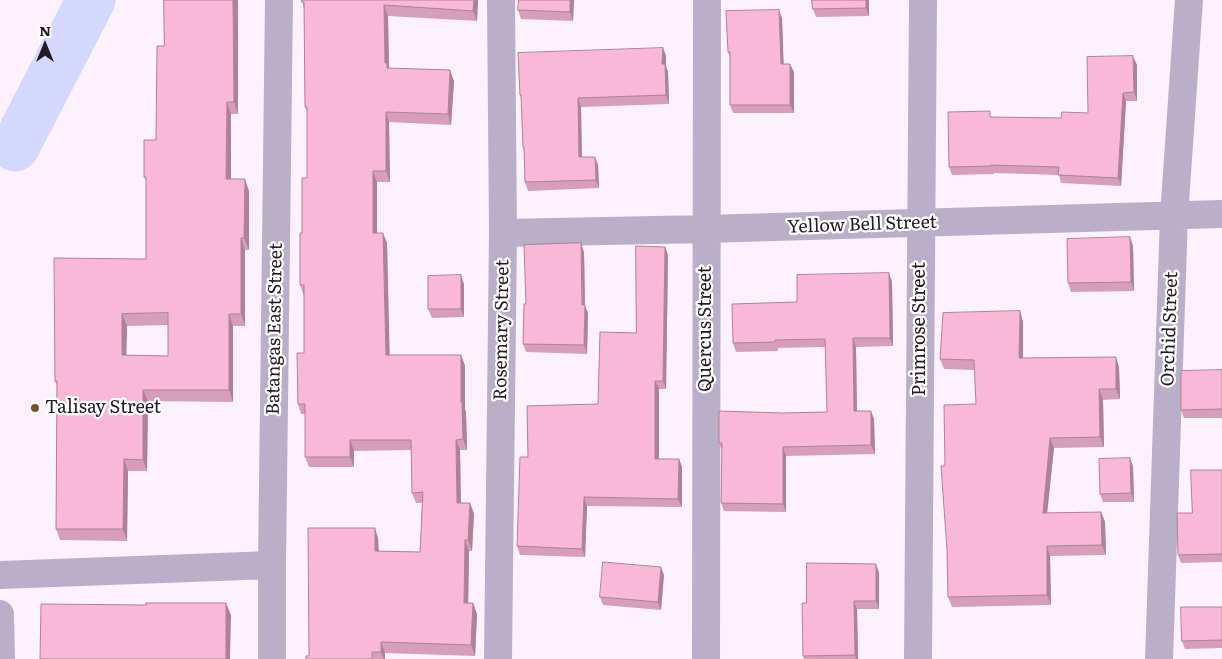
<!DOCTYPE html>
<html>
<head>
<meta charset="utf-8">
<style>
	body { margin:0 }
	#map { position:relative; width:1222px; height:659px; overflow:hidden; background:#fef1fe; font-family:Literata,serif }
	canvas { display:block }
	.north { position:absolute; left:20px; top:20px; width:50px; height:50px; -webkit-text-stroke:4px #fff; paint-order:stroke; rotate:0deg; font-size:14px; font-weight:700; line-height:20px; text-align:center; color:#221b22 }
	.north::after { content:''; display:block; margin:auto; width:18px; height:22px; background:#221b22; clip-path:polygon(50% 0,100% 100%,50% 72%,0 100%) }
</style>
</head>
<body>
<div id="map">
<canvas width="1222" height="659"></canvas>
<div class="north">N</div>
</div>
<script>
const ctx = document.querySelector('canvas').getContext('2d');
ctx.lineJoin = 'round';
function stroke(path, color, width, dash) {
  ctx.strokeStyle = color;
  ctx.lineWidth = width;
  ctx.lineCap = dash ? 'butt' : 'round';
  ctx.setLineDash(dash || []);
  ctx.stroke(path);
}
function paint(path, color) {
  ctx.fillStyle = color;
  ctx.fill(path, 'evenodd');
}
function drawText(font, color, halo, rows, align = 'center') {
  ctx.font = font + ' Literata,serif';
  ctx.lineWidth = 4.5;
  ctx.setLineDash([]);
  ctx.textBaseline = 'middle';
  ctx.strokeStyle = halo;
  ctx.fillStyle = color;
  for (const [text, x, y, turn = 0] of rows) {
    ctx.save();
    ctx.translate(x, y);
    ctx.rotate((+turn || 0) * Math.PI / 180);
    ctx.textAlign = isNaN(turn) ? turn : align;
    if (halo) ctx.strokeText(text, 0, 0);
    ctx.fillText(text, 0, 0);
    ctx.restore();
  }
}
stroke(new Path2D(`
	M 15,147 L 91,0`), '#d5d8fd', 49);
stroke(new Path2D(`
	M 503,233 L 706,229 L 1222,214
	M 0,575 L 272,565
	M 0,614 L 1,659
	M 272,659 L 272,565 L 279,0
	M 498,659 L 503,233 L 501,0
	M 706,659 L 707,0
	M 918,659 L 923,0
	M 1159,659 L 1174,216 L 1189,0`), '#baafc9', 28);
paint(new Path2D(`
	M 164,0 L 238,0 L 238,114 L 231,114 L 231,179 L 249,191 L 249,250 L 245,250 L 245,326 L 233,326 L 233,402 L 148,401 L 147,471 L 128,471 L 127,541 L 60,540 L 56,529 L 57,386 L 55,381 L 146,259 L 146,181 L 144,177 L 156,140 L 164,46 ZM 168,325 L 168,356 L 126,355 L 127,326 Z
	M 478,0 L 477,21 L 388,16 L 389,68 L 454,81 L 451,125 L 389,122 L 390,182 L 377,182 L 377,233 L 387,243 L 389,355 L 461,355 L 465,366 L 465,409 L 466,412 L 467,450 L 460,450 L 461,503 L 470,503 L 474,514 L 472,551 L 469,551 L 468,603 L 473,603 L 477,614 L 475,656 L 385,653 L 385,659 L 306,659 L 309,656 L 378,538 L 379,551 L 420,552 L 422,503 L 416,503 L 412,493 L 411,450 L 354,451 L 354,467 L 309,467 L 305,457 L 305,414 L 301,414 L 298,404 L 304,353 L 304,296 L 300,285 L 302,233 L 307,178 L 307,111 L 305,107 L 304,8 L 302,2 Z
	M 574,0 L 573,21 L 521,19 L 518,10 Z
	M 812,0 L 869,0 L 869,16 L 816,17 L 813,9 Z
	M 782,18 L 783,64 L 794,72 L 794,113 L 733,113 L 730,105 L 730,58 L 728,52 Z
	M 663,48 L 666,56 L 666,66 L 668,72 L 669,104 L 581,107 L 582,157 L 598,165 L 599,188 L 528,191 L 525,182 L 524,151 L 523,147 L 522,101 L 520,95 Z
	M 1137,65 L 1137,101 L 1126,101 L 1121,186 L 1061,183 L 1059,175 L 994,173 L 994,174 L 952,175 L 949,167 L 992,117 L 1061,118 L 1088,113 Z
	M 1130,237 L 1133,246 L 1134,291 L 1071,292 L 1068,283 Z
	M 665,247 L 668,255 L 666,389 L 659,389 L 659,459 L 679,459 L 682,467 L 682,507 L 587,506 L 585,557 L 520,555 L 517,546 L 528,457 L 598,404 L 636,333 Z
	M 584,252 L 585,306 L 588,313 L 587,354 L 526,352 L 523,344 L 526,304 Z
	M 889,273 L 892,282 L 893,346 L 856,347 L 857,411 L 874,419 L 875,454 L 786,456 L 786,512 L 724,511 L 721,503 L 722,451 L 719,443 L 783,413 L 827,412 L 826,347 L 778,348 L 778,351 L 736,352 L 733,343 L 797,302 Z
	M 464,284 L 464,317 L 432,318 L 428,309 Z
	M 1020,311 L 1023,322 L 1023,358 L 1119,367 L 1120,399 L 1103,400 L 1104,447 L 1054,448 L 1047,513 L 1101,512 L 1105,522 L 1106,555 L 1050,556 L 1051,605 L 952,607 L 948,597 L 945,466 L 976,404 L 975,370 L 944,369 L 940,359 Z
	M 1222,370 L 1222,418 L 1184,418 L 1181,410 Z
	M 1133,466 L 1134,502 L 1103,502 L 1100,494 Z
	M 1222,470 L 1222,562 L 1181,563 L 1178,555 L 1192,513 Z
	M 876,564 L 879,573 L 879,609 L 857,609 L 858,659 L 804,659 L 803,656 L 806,603 Z
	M 664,575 L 661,610 L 603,605 L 600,597 Z
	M 1222,607 L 1222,648 L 1185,649 L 1182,641 Z`), '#d69eb9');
paint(new Path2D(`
	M 233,0 L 238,0 L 238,114 L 234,102 Z
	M 474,0 L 478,0 L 477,21 L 473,11 Z
	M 570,0 L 574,0 L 573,21 L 570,12 Z
	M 866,0 L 869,0 L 869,16 L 866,8 Z
	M 384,5 L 388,16 L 389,68 L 391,78 L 385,63 Z
	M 779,10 L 782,18 L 784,72 L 781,64 Z
	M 663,48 L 666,56 L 666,66 L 668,72 L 669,104 L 666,95 L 662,64 Z
	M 1133,56 L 1137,65 L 1137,101 L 1134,92 Z
	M 790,64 L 794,72 L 794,113 L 790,105 Z
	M 450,70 L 454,81 L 451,125 L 448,114 Z
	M 1123,93 L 1126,101 L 1121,186 L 1118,178 Z
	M 578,98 L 581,107 L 582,165 L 579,157 Z
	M 227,102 L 231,114 L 231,191 L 226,179 Z
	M 386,112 L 389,122 L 390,182 L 386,171 Z
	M 595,157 L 598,165 L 599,188 L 596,180 Z
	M 373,171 L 377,182 L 377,244 L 373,233 Z
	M 245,179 L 249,191 L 249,250 L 244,238 Z
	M 383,233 L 387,243 L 390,366 L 386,355 Z
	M 1130,237 L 1133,246 L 1134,291 L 1131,282 Z
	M 241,238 L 245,250 L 245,326 L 241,314 Z
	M 581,243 L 584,252 L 585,306 L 588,313 L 587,354 L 584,345 Z
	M 665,247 L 668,255 L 666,389 L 663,381 Z
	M 889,273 L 892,282 L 893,346 L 890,338 Z
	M 461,275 L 464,284 L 464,317 L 461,309 Z
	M 1020,311 L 1023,322 L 1023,368 L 1019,358 Z
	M 122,314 L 127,326 L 126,367 L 122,355 Z
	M 229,314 L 233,326 L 233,402 L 229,390 Z
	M 853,338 L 856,347 L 857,420 L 854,411 Z
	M 461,355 L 465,366 L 465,409 L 466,412 L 467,450 L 463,439 L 461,402 Z
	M 1116,357 L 1119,367 L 1120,399 L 1116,389 Z
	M 655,381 L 659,389 L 659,467 L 655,459 Z
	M 1099,389 L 1103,400 L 1104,447 L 1100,437 Z
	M 143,390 L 148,401 L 147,471 L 143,460 Z
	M 871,411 L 874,419 L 875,454 L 871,445 Z
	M 1050,438 L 1054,448 L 1046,523 L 1043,513 Z
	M 350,440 L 354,451 L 354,467 L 350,457 Z
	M 456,440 L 460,450 L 461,514 L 457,503 Z
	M 783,447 L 786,456 L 786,512 L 783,504 Z
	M 1130,458 L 1133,466 L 1134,502 L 1131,493 Z
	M 124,459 L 128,471 L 127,541 L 123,529 Z
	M 679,459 L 682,467 L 682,507 L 678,499 Z
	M 584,497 L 587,506 L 585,557 L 582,549 Z
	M 470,503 L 474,514 L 472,551 L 468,540 Z
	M 1101,512 L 1105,522 L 1106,555 L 1102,545 Z
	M 375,528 L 378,538 L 379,562 L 375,551 Z
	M 465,540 L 469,551 L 468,614 L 464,603 Z
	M 1047,546 L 1050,556 L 1051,605 L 1047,595 Z
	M 876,564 L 879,573 L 879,609 L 876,601 Z
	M 661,567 L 664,575 L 661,610 L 658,602 Z
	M 854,601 L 857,609 L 858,659 L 856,659 L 855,655 Z
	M 226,603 L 231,615 L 230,659 L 226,659 Z
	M 473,603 L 477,614 L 475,656 L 471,645 Z
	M 381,642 L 385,653 L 385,659 L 384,659 L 381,652 Z`), '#ae8196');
const building = new Path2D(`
	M 164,0 L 233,0 L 234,102 L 227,102 L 226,179 L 245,179 L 244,238 L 241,238 L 241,314 L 229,314 L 229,390 L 143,390 L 143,460 L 124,459 L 123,529 L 56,529 L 57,381 L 55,381 L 54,258 L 146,259 L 146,177 L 144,177 L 144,140 L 156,140 L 157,46 L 164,46 ZM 168,313 L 168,356 L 122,355 L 122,314 Z
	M 302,0 L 474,0 L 473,11 L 384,5 L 385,63 L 387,63 L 387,68 L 450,70 L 448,114 L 386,112 L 386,171 L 373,171 L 373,233 L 383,233 L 386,355 L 461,355 L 461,402 L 462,402 L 463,439 L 456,440 L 457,503 L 470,503 L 468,540 L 465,540 L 464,603 L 473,603 L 471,645 L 381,642 L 381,652 L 372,652 L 372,659 L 306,659 L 306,656 L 309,656 L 308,528 L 375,528 L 375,551 L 420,552 L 423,492 L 412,493 L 411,440 L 350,440 L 350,457 L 305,457 L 305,404 L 298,404 L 297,353 L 304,353 L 304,285 L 300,285 L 300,233 L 302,233 L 302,178 L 307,178 L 307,107 L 305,107 L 304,2 L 302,2 Z
	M 519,0 L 570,0 L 570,12 L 518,10 Z
	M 812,0 L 866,0 L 866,8 L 813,9 Z
	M 779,10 L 781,64 L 790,64 L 790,105 L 730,105 L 730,52 L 728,52 L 726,11 Z
	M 663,48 L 662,64 L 665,64 L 666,95 L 578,98 L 579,157 L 595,157 L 596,180 L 525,182 L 524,147 L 523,147 L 521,95 L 520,95 L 518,53 Z
	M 1133,56 L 1134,92 L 1123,93 L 1118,178 L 1058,175 L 1059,167 L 991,165 L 991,166 L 949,167 L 948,112 L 990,111 L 990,117 L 1061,118 L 1062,112 L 1088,113 L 1087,57 Z
	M 1130,237 L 1131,282 L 1068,283 L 1067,239 Z
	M 581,243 L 582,305 L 585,305 L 584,345 L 523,344 L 524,304 L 526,304 L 524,245 Z
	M 636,246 L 665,247 L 663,381 L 655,381 L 655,459 L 679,459 L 678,499 L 584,497 L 582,549 L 517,546 L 520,457 L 528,457 L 527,406 L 598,404 L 600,332 L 636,333 Z
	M 889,273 L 890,338 L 853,338 L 854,411 L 871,411 L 871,445 L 783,447 L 783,504 L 721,503 L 722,443 L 719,443 L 719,411 L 783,413 L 827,412 L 825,339 L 775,340 L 775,342 L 733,343 L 732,304 L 797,302 L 797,275 Z
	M 461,275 L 461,309 L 428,309 L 428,276 Z
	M 1020,311 L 1019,358 L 1116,357 L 1116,389 L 1099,389 L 1100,437 L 1050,438 L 1043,513 L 1101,512 L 1102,545 L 1047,546 L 1047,595 L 948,597 L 947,550 L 941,466 L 945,466 L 944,405 L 976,404 L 974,360 L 940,359 L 943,313 Z
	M 1222,370 L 1222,409 L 1181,410 L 1181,371 Z
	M 1130,458 L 1131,493 L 1100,494 L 1099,459 Z
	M 1191,470 L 1222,470 L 1222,554 L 1178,555 L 1177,513 L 1192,513 Z
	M 603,562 L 661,567 L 658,602 L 600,597 Z
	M 807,563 L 876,564 L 876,601 L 854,601 L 855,655 L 803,656 L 802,603 L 806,603 Z
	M 146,603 L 226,603 L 226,659 L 40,659 L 41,604 L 146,605 Z
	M 1181,607 L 1222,607 L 1222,640 L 1182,641 Z`);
paint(building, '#f9b8d7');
stroke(building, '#ae8196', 1);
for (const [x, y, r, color] of [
	[35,408,5,"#73572a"]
]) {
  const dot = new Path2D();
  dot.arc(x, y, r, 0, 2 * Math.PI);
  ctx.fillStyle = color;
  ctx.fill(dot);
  stroke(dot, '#fff', 2);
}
drawText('18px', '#221b22', '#fff', [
	["Yellow Bell Street",862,225,-2],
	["Batangas East Street",275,329,-89],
	["Quercus Street",706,329,-90],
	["Primrose Street",920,329,-90],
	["Orchid Street",1170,329,-88],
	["Rosemary Street",502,330,-89]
]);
drawText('18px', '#221b22', '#fff', [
	["Talisay Street",45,408]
], 'left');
</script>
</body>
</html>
